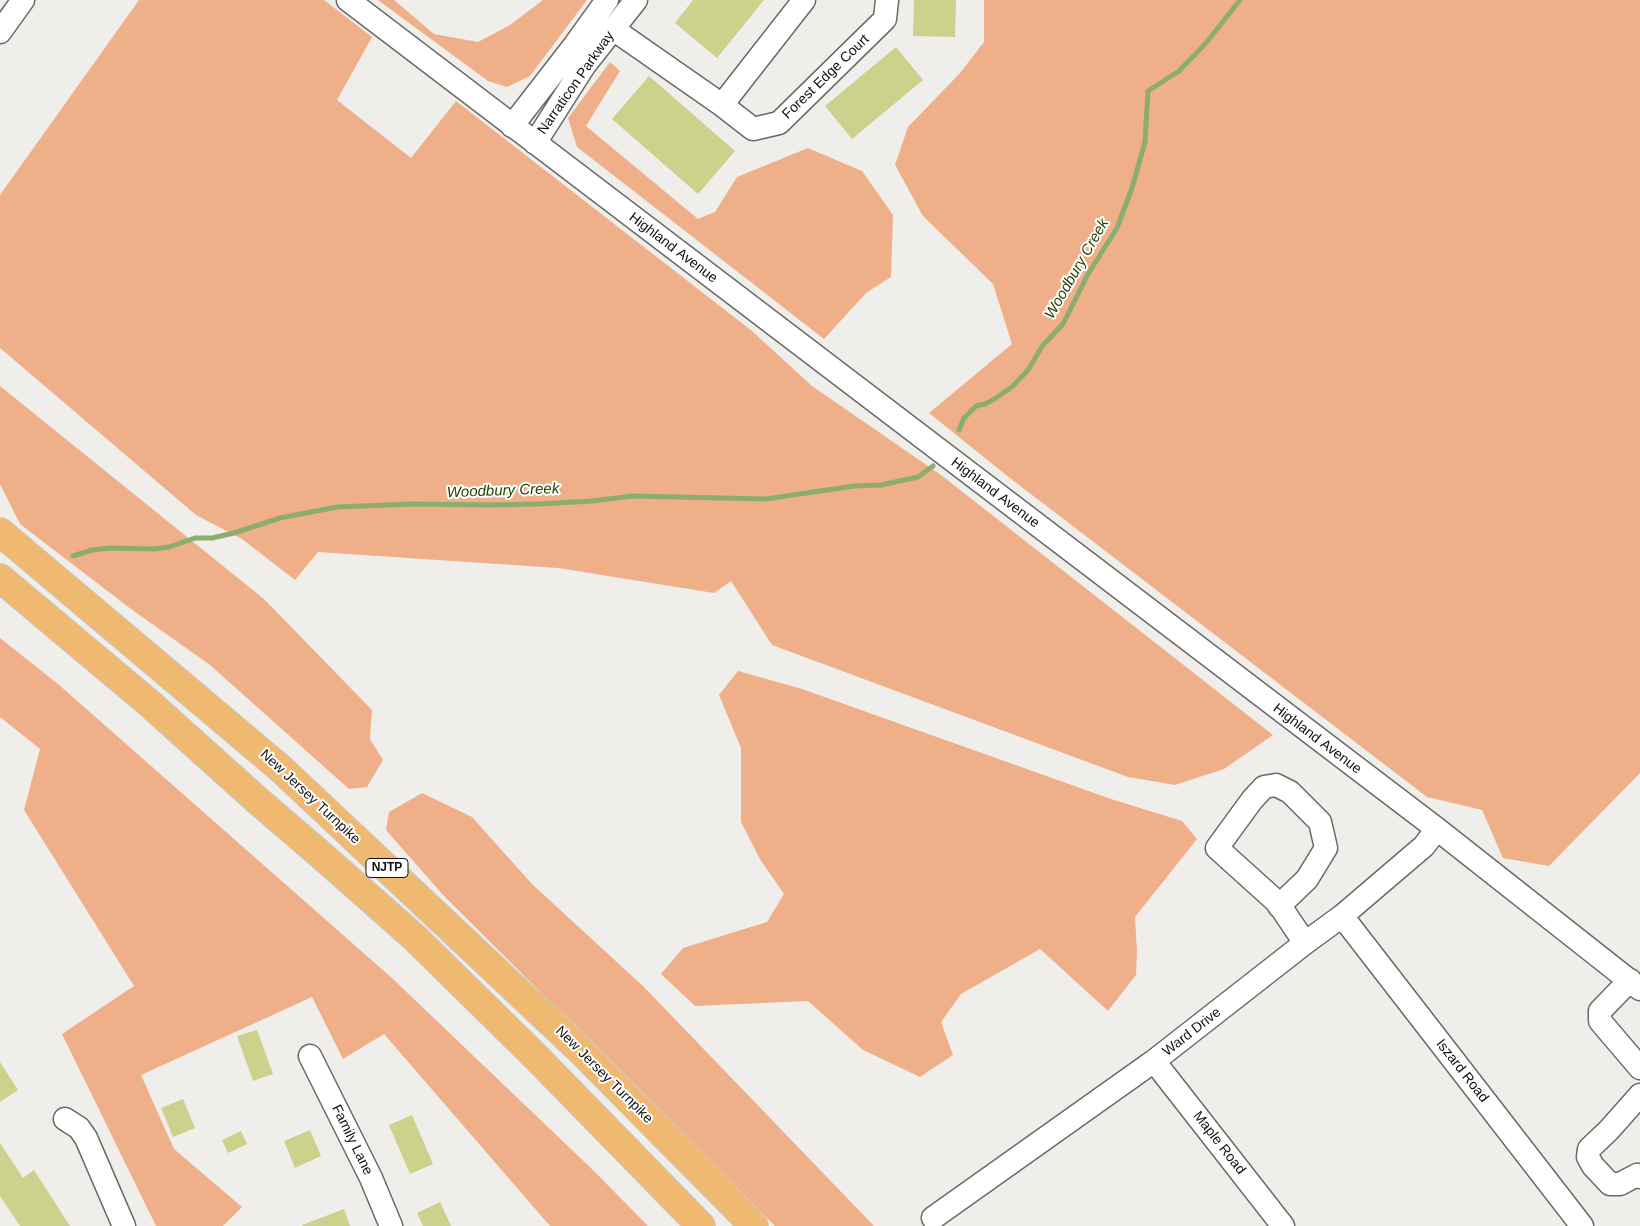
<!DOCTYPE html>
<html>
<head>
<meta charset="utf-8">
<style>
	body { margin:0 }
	canvas { display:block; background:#efeeeb }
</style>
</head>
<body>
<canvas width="1640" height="1226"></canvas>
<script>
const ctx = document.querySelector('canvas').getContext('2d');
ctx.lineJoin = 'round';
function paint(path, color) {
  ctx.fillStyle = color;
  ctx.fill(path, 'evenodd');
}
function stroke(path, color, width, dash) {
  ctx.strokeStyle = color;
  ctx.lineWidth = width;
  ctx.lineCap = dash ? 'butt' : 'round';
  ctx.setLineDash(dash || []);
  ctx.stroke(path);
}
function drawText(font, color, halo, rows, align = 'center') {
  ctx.font = font + ' Helvetica,sans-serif';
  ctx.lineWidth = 4;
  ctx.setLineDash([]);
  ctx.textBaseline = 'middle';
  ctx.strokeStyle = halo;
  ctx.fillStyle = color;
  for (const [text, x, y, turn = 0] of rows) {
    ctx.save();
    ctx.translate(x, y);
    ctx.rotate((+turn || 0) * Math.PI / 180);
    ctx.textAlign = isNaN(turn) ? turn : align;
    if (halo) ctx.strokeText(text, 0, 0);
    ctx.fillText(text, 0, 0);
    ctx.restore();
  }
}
paint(new Path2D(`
	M 139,0 L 324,0 L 372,37 L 337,100 L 411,158 L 456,101 L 752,331 L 812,386 L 941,475 L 1273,735 L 1224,769 L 1175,785 L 1128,777 L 772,645 L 731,581 L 714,593 L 558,568 L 318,552 L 295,580 L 242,539 L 196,515 L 0,348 L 0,195 Z
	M 378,0 L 394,0 L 434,34 L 478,42 L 510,25 L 543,0 L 587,0 L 530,76 L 507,87 L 488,81 Z
	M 984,0 L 1640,0 L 1640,773 L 1549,866 L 1503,858 L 1482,810 L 1427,797 L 1006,475 L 929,413 L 1012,344 L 993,284 L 923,216 L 895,165 L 908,127 L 960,73 L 984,42 Z
	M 610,62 L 620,71 L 586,126 L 698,219 L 715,212 L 737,177 L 808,148 L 862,171 L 893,215 L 891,277 L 866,293 L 824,339 L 577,147 L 568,118 Z
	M 0,386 L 264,599 L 372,710 L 370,739 L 383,760 L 367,787 L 349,789 L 210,665 L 131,609 L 20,524 L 0,484 Z
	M 0,638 L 58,684 L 393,979 L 595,1172 L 648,1226 L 550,1226 L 384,1034 L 343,1059 L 312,997 L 141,1075 L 174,1149 L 242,1207 L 223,1226 L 156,1226 L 62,1034 L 134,986 L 24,810 L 40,749 L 0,717 Z
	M 738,671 L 802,689 L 1111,799 L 1182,821 L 1197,839 L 1135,917 L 1137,952 L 1136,975 L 1108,1011 L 1040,949 L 961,994 L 941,1022 L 953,1055 L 920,1077 L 863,1050 L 808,1001 L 695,1006 L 661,974 L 683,948 L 767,922 L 784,894 L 760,859 L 741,822 L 741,748 L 719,695 Z
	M 422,793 L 472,817 L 532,884 L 644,987 L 874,1226 L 775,1226 L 443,895 L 386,830 L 389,812 Z`), '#efb089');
stroke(new Path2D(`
	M 959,430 L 964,418 L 976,406 L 985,404 L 996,398 L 1013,386 L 1028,370 L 1043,345 L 1063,324 L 1088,274 L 1117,228 L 1132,188 L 1145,142 L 1148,91 L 1179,71 L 1206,43 L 1240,0
	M 73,556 L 92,550 L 110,548 L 155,549 L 169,547 L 195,538 L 212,538 L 234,533 L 280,518 L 337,507 L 412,504 L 490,505 L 539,504 L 592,501 L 632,496 L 766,499 L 854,486 L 881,485 L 918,477 L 933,466`), '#8cac70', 5);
paint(new Path2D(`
	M 693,0 L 764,0 L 717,58 L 675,23 Z
	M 914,0 L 956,0 L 955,37 L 913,36 Z
	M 896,47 L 923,80 L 852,139 L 825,106 Z
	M 649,76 L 735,151 L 698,194 L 612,119 Z
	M 257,1030 L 273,1074 L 253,1081 L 237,1036 Z
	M 0,1062 L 18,1090 L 0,1102 Z
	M 183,1099 L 195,1128 L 173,1137 L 161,1108 Z
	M 412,1115 L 433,1164 L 410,1174 L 389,1125 Z
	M 310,1130 L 321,1156 L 295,1168 L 284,1141 Z
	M 241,1131 L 247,1144 L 228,1153 L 222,1140 Z
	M 0,1143 L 23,1178 L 34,1170 L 70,1226 L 20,1226 L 0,1196 Z
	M 440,1202 L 451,1226 L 423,1226 L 417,1213 Z
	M 344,1209 L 350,1226 L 302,1226 L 302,1225 Z`), '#ccd18c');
const minor = new Path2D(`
	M 348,0 L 1437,829 L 1640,989
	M 613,29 L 722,105 L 753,129 L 779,123 L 885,19 L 887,0
	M 0,32 L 23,0
	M 722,105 L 804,0
	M 512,126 L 574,46 L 607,0
	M 535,143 L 584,66 L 636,0
	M 1279,906 L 1307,879 L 1326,848 L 1320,822 L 1290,792 L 1276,785 L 1264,787 L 1252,800 L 1217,848 L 1278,903 L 1305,943
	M 1342,916 L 1582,1226
	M 1630,980 L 1600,1011 L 1600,1021 L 1640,1068
	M 310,1056 L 371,1178 L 391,1226
	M 1154,1061 L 1283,1226
	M 1640,1095 L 1609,1130 L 1589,1149 L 1588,1157 L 1593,1166 L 1610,1184 L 1620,1184 L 1637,1175 L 1640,1177
	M 65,1119 L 79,1128 L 86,1138 L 124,1226
	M 933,1218 L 1154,1061 L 1305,943 L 1342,916 L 1424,846 L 1437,829`);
const highway = new Path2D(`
	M 0,532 L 280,768 L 578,1048 L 754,1226
	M 0,578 L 149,703 L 257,800 L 321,855 L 415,938 L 537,1058 L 701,1226`);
stroke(minor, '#6a6967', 25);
stroke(highway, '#cacaca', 30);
stroke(minor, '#fff', 22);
stroke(highway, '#f0b971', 28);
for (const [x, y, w] of [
	[387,868,42]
]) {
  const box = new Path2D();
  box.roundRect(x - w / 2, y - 9.5, w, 19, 4);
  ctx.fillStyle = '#fff';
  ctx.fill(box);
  stroke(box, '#10100f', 1);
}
drawText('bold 12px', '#10100f', null, [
	["NJTP",387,868]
]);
drawText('14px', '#10100f', '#fff', [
	["Forest Edge Court",826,77,-44],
	["Narraticon Parkway",576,83,-55],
	["Highland Avenue",673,248,37],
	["Highland Avenue",995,493,37],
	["Highland Avenue",1317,739,37],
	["New Jersey Turnpike",310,797,43],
	["Ward Drive",1192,1032,-38],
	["Iszard Road",1462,1071,52],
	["New Jersey Turnpike",604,1075,45],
	["Family Lane",352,1140,64],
	["Maple Road",1219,1143,52]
]);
drawText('italic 15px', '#254200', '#fff', [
	["Woodbury Creek",1077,269,-60],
	["Woodbury Creek",503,491,-2]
]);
</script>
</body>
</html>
